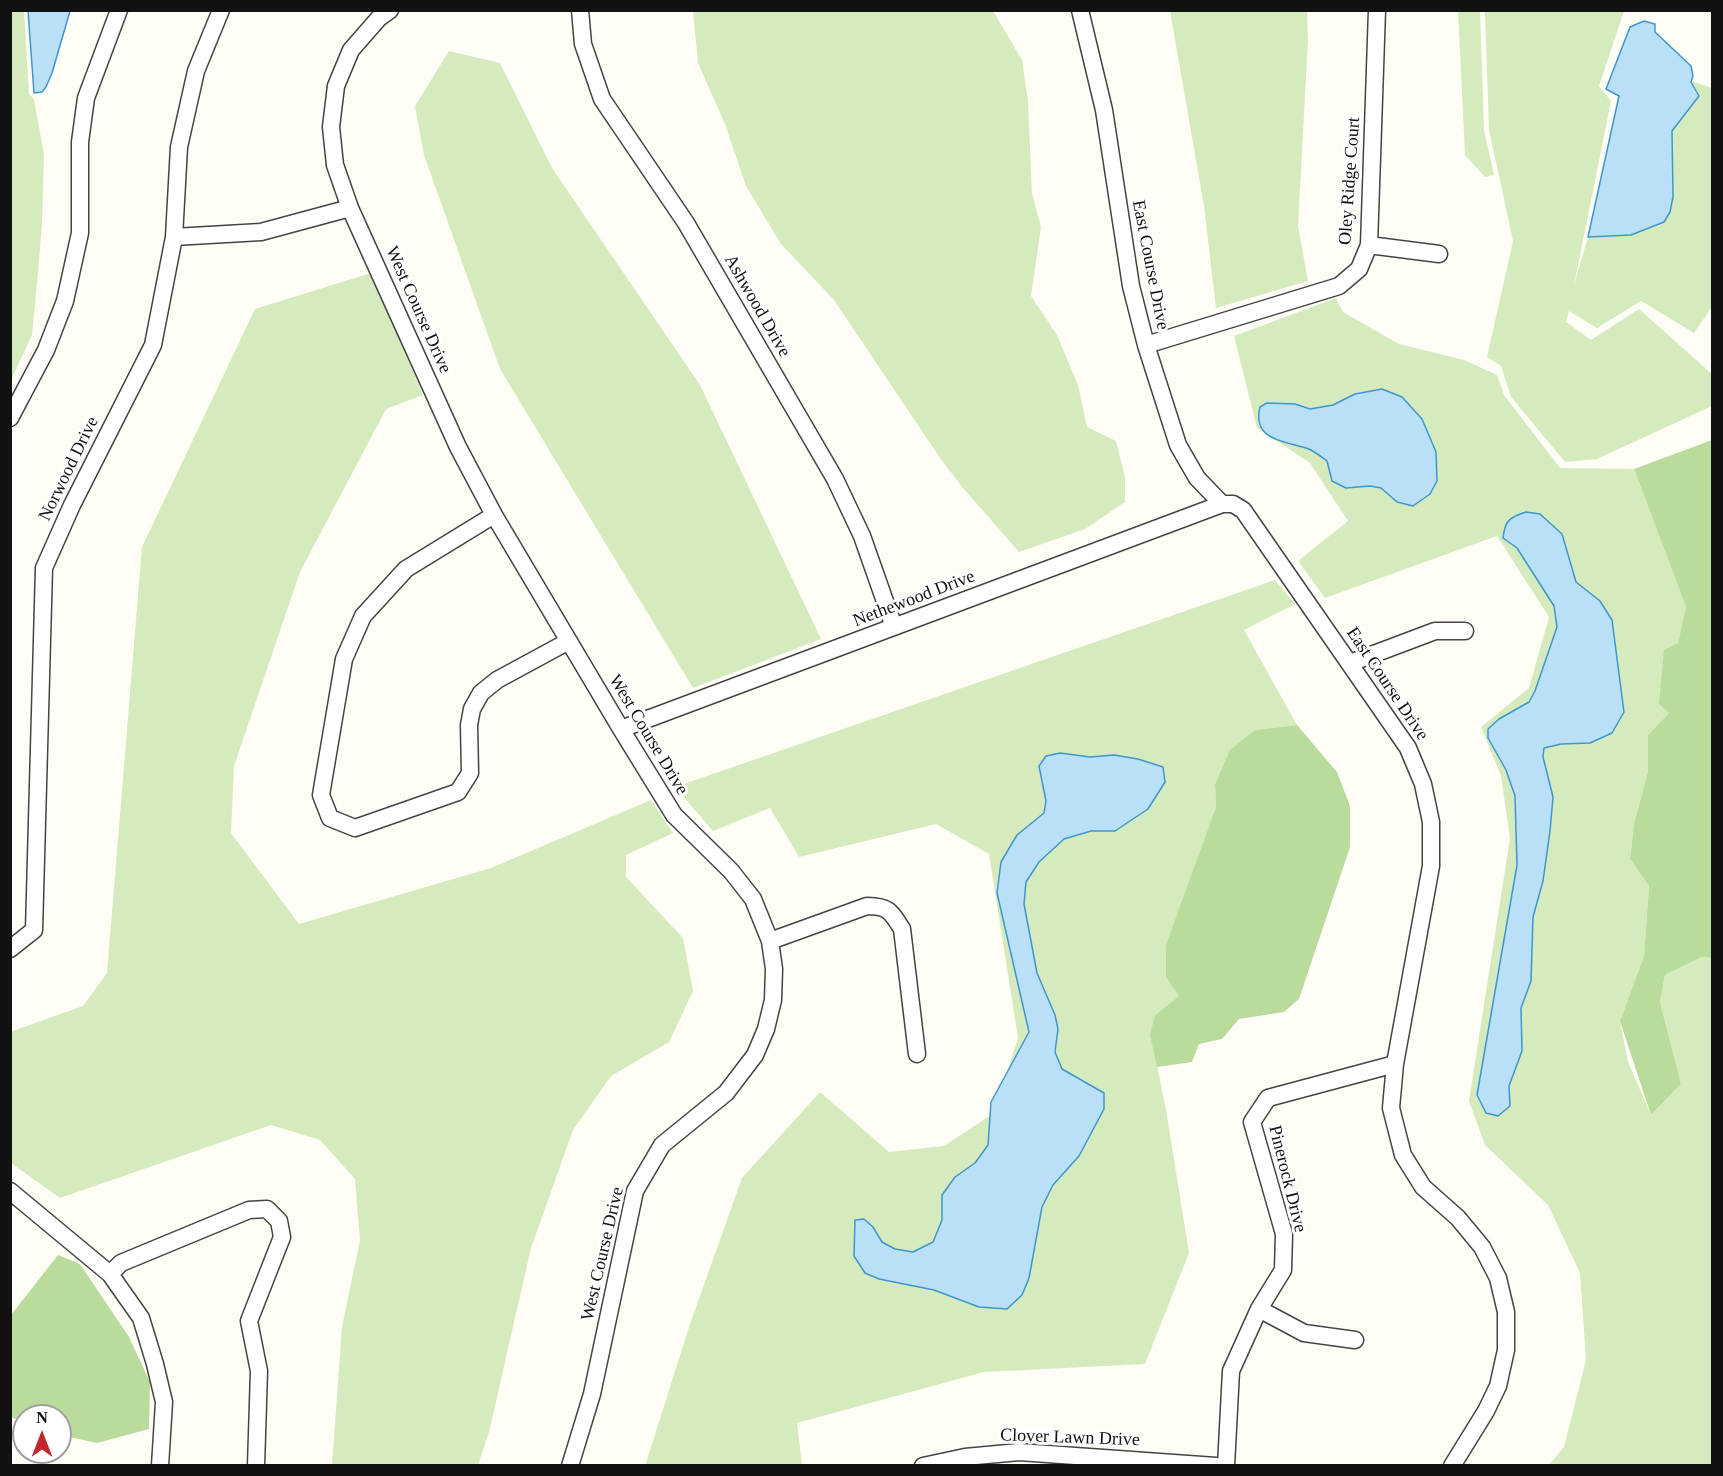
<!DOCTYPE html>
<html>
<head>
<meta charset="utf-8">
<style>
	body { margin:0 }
	#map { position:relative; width:1723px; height:1476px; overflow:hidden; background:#fffdf5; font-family:"Times New Roman",serif }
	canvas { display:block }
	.frame { position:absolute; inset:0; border:12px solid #111; pointer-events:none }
	.north { position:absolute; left:12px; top:1404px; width:60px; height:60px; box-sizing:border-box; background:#fff; border:2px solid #a0a0a0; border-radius:50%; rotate:0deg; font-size:16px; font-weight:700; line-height:24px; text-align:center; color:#111 }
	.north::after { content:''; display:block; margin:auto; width:21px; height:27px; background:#c4262e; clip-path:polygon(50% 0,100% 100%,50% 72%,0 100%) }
</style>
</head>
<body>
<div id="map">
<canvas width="1723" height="1476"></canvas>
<div class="frame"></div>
<div class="north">N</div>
</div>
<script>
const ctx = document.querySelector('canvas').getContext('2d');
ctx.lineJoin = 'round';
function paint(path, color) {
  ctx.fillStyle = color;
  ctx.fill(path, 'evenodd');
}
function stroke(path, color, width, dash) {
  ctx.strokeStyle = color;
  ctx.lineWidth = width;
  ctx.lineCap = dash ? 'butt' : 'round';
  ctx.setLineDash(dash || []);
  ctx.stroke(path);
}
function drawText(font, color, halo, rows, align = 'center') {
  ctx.font = font + ' "Times New Roman",serif';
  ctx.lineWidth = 6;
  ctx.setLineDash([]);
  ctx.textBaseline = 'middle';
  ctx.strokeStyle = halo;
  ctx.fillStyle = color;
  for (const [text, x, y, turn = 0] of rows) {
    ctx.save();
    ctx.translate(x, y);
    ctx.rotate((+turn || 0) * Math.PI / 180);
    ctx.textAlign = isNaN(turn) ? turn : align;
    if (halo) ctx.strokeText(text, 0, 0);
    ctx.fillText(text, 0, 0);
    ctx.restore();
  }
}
paint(new Path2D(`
	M 24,11 L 29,94 L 34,99 L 44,155 L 42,223 L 37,284 L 32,335 L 11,380 L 10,11 Z
	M 693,11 L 993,11 L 1022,60 L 1028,102 L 1032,194 L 1041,227 L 1031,296 L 1057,335 L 1078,385 L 1087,427 L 1116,441 L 1125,477 L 1125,502 L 1085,529 L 1019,552 L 963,488 L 940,458 L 834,300 L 781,244 L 746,186 L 725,124 L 698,63 Z
	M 1170,11 L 1307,11 L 1308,40 L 1298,226 L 1308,281 L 1216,308 L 1204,206 Z
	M 1458,11 L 1480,11 L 1484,130 L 1494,175 L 1485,177 L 1465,155 Z
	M 1485,11 L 1624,11 L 1599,86 L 1611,101 L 1574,285 L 1588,237 L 1619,96 L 1606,89 L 1630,27 L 1644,21 L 1655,24 L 1655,32 L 1691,66 L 1691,81 L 1712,88 L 1712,307 L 1694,333 L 1641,301 L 1597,328 L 1569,311 L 1566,322 L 1591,340 L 1639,309 L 1712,374 L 1712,406 L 1597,459 L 1565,462 L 1511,397 L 1501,366 L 1487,357 L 1513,241 L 1489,130 Z
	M 449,51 L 500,63 L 552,168 L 700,385 L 821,639 L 693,688 L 500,369 L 424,155 L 415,106 Z
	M 371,273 L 423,395 L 386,409 L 300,572 L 234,766 L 231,833 L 299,924 L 491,868 L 651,800 L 673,833 L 626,855 L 626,877 L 683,938 L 693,991 L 669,1042 L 611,1076 L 573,1130 L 531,1248 L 489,1432 L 478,1465 L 332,1465 L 342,1327 L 360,1240 L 355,1179 L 320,1140 L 271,1125 L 60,1198 L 11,1163 L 10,1032 L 83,1006 L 107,973 L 142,547 L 255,309 Z
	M 1336,298 L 1343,312 L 1399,344 L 1464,360 L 1497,375 L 1504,395 L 1560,468 L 1634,469 L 1686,607 L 1678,643 L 1669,713 L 1648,735 L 1648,771 L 1634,824 L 1630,859 L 1649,886 L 1644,956 L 1620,1021 L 1628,1062 L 1651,1115 L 1681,1084 L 1660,1002 L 1665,975 L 1702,957 L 1712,958 L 1712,1465 L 1549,1465 L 1564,1447 L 1586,1360 L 1580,1273 L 1548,1205 L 1485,1145 L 1469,1101 L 1510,838 L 1501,776 L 1481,727 L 1529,688 L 1549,617 L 1497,536 L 1325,598 L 1298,561 L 1348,521 L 1310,463 L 1257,428 L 1234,336 Z
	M 1275,580 L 1295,604 L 1244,630 L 1297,725 L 1255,730 L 1230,751 L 1215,784 L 1216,807 L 1195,868 L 1179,996 L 1155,1015 L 1151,1035 L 1166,1110 L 1189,1253 L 1145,1364 L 984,1372 L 797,1423 L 802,1465 L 645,1466 L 690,1324 L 742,1178 L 820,1092 L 889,1152 L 944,1146 L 994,1113 L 1018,1038 L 989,854 L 936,824 L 799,857 L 770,808 L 713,831 L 675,787 Z`), '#d5ebbd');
paint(new Path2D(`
	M 1712,440 L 1712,958 L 1702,957 L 1665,975 L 1660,1002 L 1681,1084 L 1651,1115 L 1620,1021 L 1644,956 L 1649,886 L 1630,859 L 1634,824 L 1648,771 L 1648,735 L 1669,713 L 1659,704 L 1664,650 L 1678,643 L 1686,607 L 1634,469 Z
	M 1297,725 L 1337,772 L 1350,806 L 1350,847 L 1299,999 L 1284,1012 L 1239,1019 L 1222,1039 L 1199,1044 L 1192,1062 L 1157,1067 L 1150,1035 L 1155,1015 L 1179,996 L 1166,977 L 1166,945 L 1216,807 L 1215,784 L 1230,750 L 1255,730 Z
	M 58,1255 L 80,1264 L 129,1337 L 150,1382 L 149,1429 L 97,1443 L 60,1435 L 60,1416 L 24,1416 L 24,1423 L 11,1417 L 11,1315 Z`), '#b9dc9c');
const water = new Path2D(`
	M 28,11 L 70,11 L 52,73 L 46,87 L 42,92 L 34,93 Z
	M 1644,21 L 1655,24 L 1655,32 L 1691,66 L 1693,76 L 1691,82 L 1699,96 L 1672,131 L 1673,197 L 1670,212 L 1664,222 L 1631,235 L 1588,237 L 1619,96 L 1606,89 L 1630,27 Z
	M 1382,389 L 1402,397 L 1422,419 L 1436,452 L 1437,481 L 1430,494 L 1413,506 L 1397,502 L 1381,488 L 1370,486 L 1346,488 L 1332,481 L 1327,461 C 1322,457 1316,453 1311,450 C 1290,441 1251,443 1260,407 L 1267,403 L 1295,404 L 1310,409 L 1333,405 L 1355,394 Z
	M 1526,512 L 1540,514 L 1562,534 L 1576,582 L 1600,601 L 1612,620 L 1624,712 L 1612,733 L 1590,743 L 1561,744 L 1544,748 L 1543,757 L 1553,797 L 1550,831 L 1543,881 L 1533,917 L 1531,981 L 1521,1008 L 1522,1051 L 1509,1086 L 1510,1106 L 1498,1116 L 1486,1113 L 1477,1095 L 1517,865 L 1515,796 L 1506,770 L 1488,738 L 1488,729 L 1499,719 L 1529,702 L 1535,691 L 1557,627 L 1554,606 L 1517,548 L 1503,538 C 1505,520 1510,517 1526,512 Z
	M 1060,753 L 1090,757 L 1114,755 L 1138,759 L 1163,767 L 1165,782 L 1148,809 L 1115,831 L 1091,831 L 1064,839 L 1039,862 L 1026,882 L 1024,904 L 1037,973 L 1055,1015 L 1058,1029 L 1055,1052 L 1062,1069 L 1104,1093 L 1104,1109 L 1079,1156 L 1053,1185 L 1042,1207 L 1029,1278 L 1022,1295 L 1007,1309 L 979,1307 L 934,1290 L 879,1279 L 865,1273 L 854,1256 L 855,1220 L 864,1219 L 873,1227 L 882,1242 L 895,1249 L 913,1252 L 933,1242 L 942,1220 L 942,1195 L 955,1177 L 975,1163 L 988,1145 L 991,1102 L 1029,1032 L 997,893 L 1001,862 L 1017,835 L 1044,813 L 1046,801 L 1039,766 L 1046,756 Z`);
paint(water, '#b9e0f7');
stroke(water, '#3f96cf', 1.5);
const minor = new Path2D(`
	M 390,10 L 379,18 L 351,50 L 336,86 L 331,127 L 335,165 L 350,208 L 458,447 L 494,515 L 621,729 L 674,815 L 731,871 L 753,899 L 770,941 L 774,969 L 773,1000 L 766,1029 L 755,1055 L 726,1093 L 662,1145 L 635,1191 L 592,1394 L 570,1466
	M 580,10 L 583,44 L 602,99 L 686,223 L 835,479 L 862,536 L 894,627
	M 1080,10 L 1104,110 L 1131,286 L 1146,345 L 1178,445 L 1197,478 L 1222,504 L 1233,504 L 1243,510 L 1408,748 L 1423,784 L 1431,822 L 1431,866 L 1395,1064 L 1391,1108 L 1403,1155 L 1423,1187 L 1458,1218 L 1482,1247 L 1498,1278 L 1506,1312 L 1506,1350 L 1498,1386 L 1486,1411 L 1452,1466
	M 174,237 L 261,232 L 350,208
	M 1369,245 L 1439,254
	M 1146,345 L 1339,286 L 1359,269 L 1369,245 L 1377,10
	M 10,418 L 46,350 L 65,301 L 80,233 L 80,142 L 86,98 L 119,10
	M 494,515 L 406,569 L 363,616 L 344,659 L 321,795 L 330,818 L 355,828 L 458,792 L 470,773 L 469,725 L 472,709 L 481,693 L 497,680 L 569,641
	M 1350,663 L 1435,631 L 1465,631
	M 621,729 L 1222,504
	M 770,941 L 867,906 C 888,906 891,911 902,929 L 917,1054
	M 10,949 L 34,930 L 44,568 L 72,505 L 153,345 L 174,237 L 179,147 L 196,71 L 221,10
	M 10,1191 L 110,1274 L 141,1318 L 155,1364 L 164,1402 L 160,1466
	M 110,1274 L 121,1263 L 249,1210 L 267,1209 L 279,1221 L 282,1237 L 249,1321 L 259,1371 L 256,1466
	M 1259,1309 L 1304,1333 L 1355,1340
	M 923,1466 L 965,1457 L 1019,1452 L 1216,1466
	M 1226,1466 L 1231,1371 L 1259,1309 L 1283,1270 L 1284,1234 L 1252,1122 L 1268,1098 L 1395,1064`);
stroke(minor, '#444', 19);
stroke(minor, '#fff', 16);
drawText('18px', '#111', '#fff', [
	["Oley Ridge Court",1350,181,-86],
	["East Course Drive",1150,265,79],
	["Ashwood Drive",757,306,60],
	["West Course Drive",418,310,66],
	["Norwood Drive",69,469,-64],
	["Nethewood Drive",914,599,-21],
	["East Course Drive",1387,684,56],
	["West Course Drive",648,735,59],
	["Pinerock Drive",1287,1179,76],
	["West Course Drive",603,1254,-77],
	["Clover Lawn Drive",1070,1438,2]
]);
</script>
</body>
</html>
